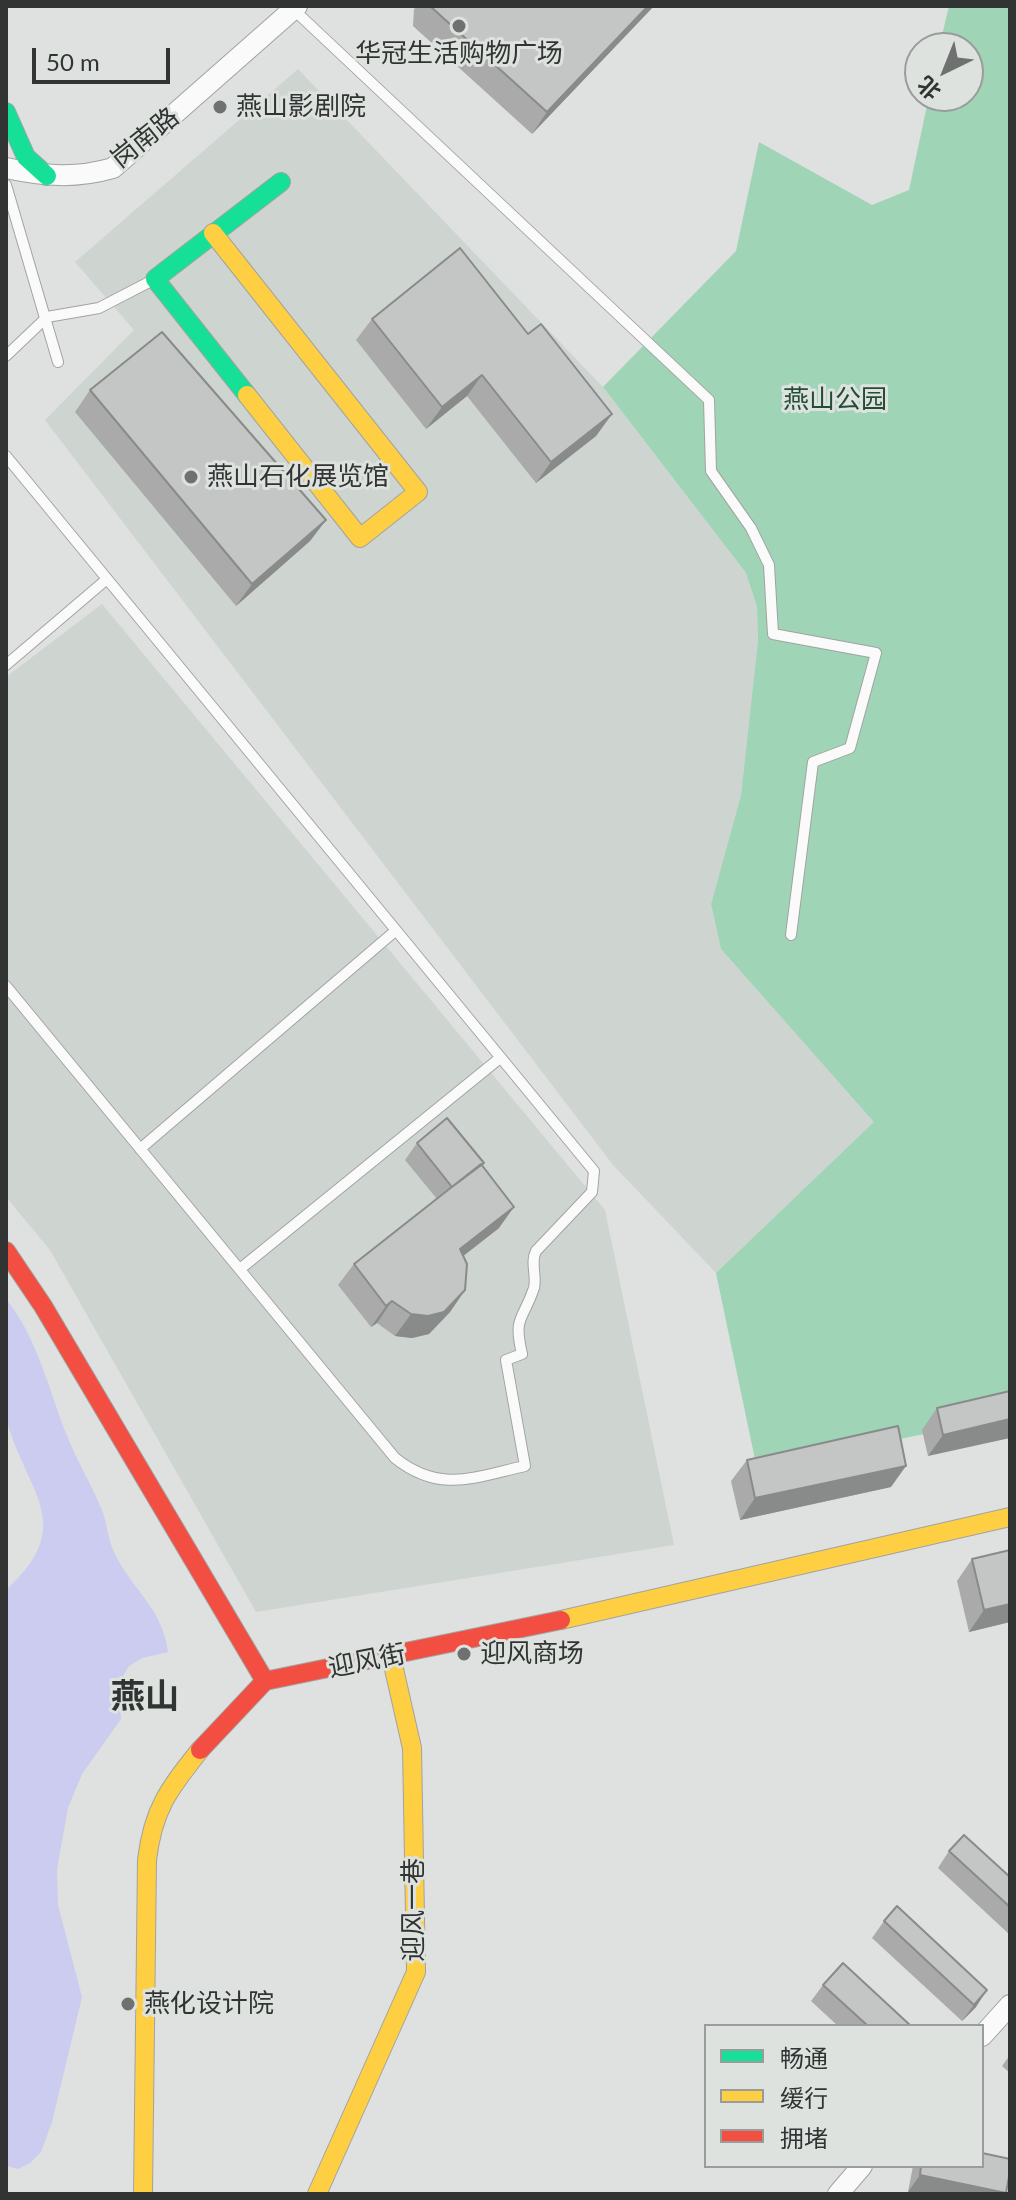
<!DOCTYPE html>
<html>
<head>
<meta charset="utf-8">
<style>
	body { margin:0 }
	#map { position:relative; width:1016px; height:2200px; overflow:hidden; background:#dee1df; font-family:Lato,"Noto Sans SC",sans-serif }
	canvas { display:block }
	.frame { position:absolute; inset:0; border:8px solid #323433; pointer-events:none }
	.legend { position:absolute; left:704px; top:2024px; width:280px; height:144px; box-sizing:border-box; background:#dde2df; border:2px solid #999c9a; margin:0; padding:10px 14px; list-style:none; font-size:24px; color:#323433 }
	.legend li { display:flex; align-items:center; gap:16px; height:40px }
	.legend b { width:40px; border:2px solid #999c9a }
	.north { position:absolute; left:904px; top:32px; width:80px; height:80px; box-sizing:border-box; background:#dde2df; border:2px solid #999c9a; border-radius:50%; rotate:223deg; font-size:22px; font-weight:700; line-height:32px; text-align:center; color:#323433 }
	.north::after { content:''; display:block; margin:auto; width:28px; height:36px; background:#6e716f; clip-path:polygon(50% 0,100% 100%,50% 72%,0 100%) }
	.scale { position:absolute; left:32px; top:48px; width:138px; height:36px; box-sizing:border-box; border:4px solid #323433; border-top:0; padding-left:10px; font-size:24px; line-height:28px; white-space:nowrap; color:#323433; -webkit-text-stroke:6px #dde2df; paint-order:stroke }
</style>
</head>
<body>
<div id="map">
<canvas width="1016" height="2200"></canvas>
<div class="frame"></div>
<ul class="legend">
<li><b style="height:10px;background:#16e098"></b>畅通</li>
<li><b style="height:10px;background:#ffcf43"></b>缓行</li>
<li><b style="height:10px;background:#f24e42"></b>拥堵</li>
</ul>
<div class="north">北</div>
<div class="scale">50 m</div>
</div>
<script>
const ctx = document.querySelector('canvas').getContext('2d');
ctx.lineJoin = 'round';
function paint(path, color) {
  ctx.fillStyle = color;
  ctx.fill(path, 'evenodd');
}
function stroke(path, color, width, dash) {
  ctx.strokeStyle = color;
  ctx.lineWidth = width;
  ctx.lineCap = dash ? 'butt' : 'round';
  ctx.setLineDash(dash || []);
  ctx.stroke(path);
}
function drawText(font, color, halo, rows, align = 'center') {
  ctx.font = font + ' Lato,"Noto Sans SC",sans-serif';
  ctx.lineWidth = 6;
  ctx.setLineDash([]);
  ctx.textBaseline = 'middle';
  ctx.strokeStyle = halo;
  ctx.fillStyle = color;
  for (const [text, x, y, turn = 0] of rows) {
    ctx.save();
    ctx.translate(x, y);
    ctx.rotate((+turn || 0) * Math.PI / 180);
    ctx.textAlign = isNaN(turn) ? turn : align;
    if (halo) ctx.strokeText(text, 0, 0);
    ctx.fillText(text, 0, 0);
    ctx.restore();
  }
}
paint(new Path2D(`
	M 298,69 L 603,387 L 746,573 L 757,607 L 758,641 L 741,795 L 711,904 L 721,949 L 875,1122 L 716,1273 L 613,1165 L 45,420 L 134,330 L 75,262 Z
	M 102,604 L 605,1210 L 674,1545 L 256,1612 L 50,1250 L 6,1197 L 6,677 Z`), '#ced5d0');
paint(new Path2D(`
	M 949,6 L 1010,6 L 1010,1416 L 757,1469 L 716,1273 L 874,1122 L 721,949 L 711,904 L 741,795 L 758,641 L 757,607 L 746,573 L 603,387 L 736,251 L 759,142 L 872,205 L 909,190 L 929,96 L 968,96 L 968,48 L 939,48 Z`), '#9fd4b6');
paint(new Path2D(`
	M 6,1299 C 38,1338 49,1392 68,1438 C 78,1463 92,1486 102,1510 C 107,1524 108,1539 114,1552 C 132,1591 162,1606 168,1652 L 142,1658 L 129,1666 L 119,1683 L 121,1719 L 82,1774 L 68,1808 L 57,1869 L 58,1905 L 82,1997 L 52,2122 L 41,2152 L 30,2163 L 18,2169 L 6,2166 L 6,1590 C 80,1523 24,1491 6,1417 C 0,1391 6,1329 6,1299 Z`), '#cccbf0');
const lane = new Path2D(`
	M 293,9 L 709,400 L 711,471 L 751,528 L 769,565 L 773,634 L 876,653 L 850,748 L 813,762 L 791,935
	M 6,185 L 58,362
	M 6,356 L 47,317 L 99,308 L 153,280
	M 6,456 L 594,1171 L 592,1192 L 536,1251 C 530,1263 537,1275 534,1288 C 523,1321 513,1316 522,1354 L 506,1360 L 525,1466 C 475,1477 440,1494 395,1458 L 6,986
	M 6,665 L 107,579
	M 140,1149 L 394,932
	M 240,1269 L 500,1058`);
const street = new Path2D(`
	M 6,168 C 44,176 75,179 113,168 L 297,6
	M 982,2036 L 1010,2005
	M 838,2194 L 862,2166`);
const fast = new Path2D(`
	M 6,112 L 26,157 L 47,176
	M 247,395 L 155,279 L 281,182`);
const slow = new Path2D(`
	M 213,233 L 418,492 L 360,538 L 247,395
	M 561,1620 L 1010,1517
	M 143,2194 L 147,1860 C 153,1809 169,1789 200,1750
	M 317,2194 L 416,1972 L 412,1748 L 391,1656`);
const jam = new Path2D(`
	M 6,1251 L 43,1306 L 265,1681
	M 200,1750 L 265,1681 L 561,1620`);
stroke(lane, '#a1a3a2', 12);
stroke(street, '#a1a3a2', 22);
stroke(fast, '#a1a3a2', 20);
stroke(slow, '#a1a3a2', 20);
stroke(jam, '#a1a3a2', 20);
stroke(lane, '#fafafa', 10);
stroke(street, '#fafafa', 20);
stroke(fast, '#16e098', 18);
stroke(slow, '#ffcf43', 18);
stroke(jam, '#f24e42', 18);
paint(new Path2D(`
	M 417,6 L 654,6 L 532,134 L 413,26 L 414,9 Z
	M 372,319 L 528,334 L 612,414 L 596,436 L 536,483 L 467,396 L 426,429 L 356,340 Z
	M 90,390 L 326,520 L 310,541 L 236,606 L 75,412 Z
	M 417,1143 L 482,1166 L 499,1228 L 463,1256 L 465,1290 L 450,1312 L 429,1334 L 412,1338 L 395,1336 L 377,1323 L 371,1327 L 338,1285 L 354,1264 L 437,1199 L 405,1160 Z
	M 1010,1391 L 928,1456 L 922,1430 L 937,1408 Z
	M 747,1460 L 891,1487 L 740,1520 L 731,1481 Z
	M 1010,1550 L 1010,1622 L 969,1632 L 957,1581 L 972,1559 Z
	M 949,1851 L 1010,1877 L 1010,1935 L 938,1868 Z
	M 884,1921 L 976,2007 L 962,2021 L 872,1938 Z
	M 823,1985 L 911,2026 L 838,2026 L 811,2001 Z
	M 1010,2055 L 1010,2073 L 1002,2066 Z
	M 913,2166 L 982,2166 L 1006,2193 L 1005,2194 L 918,2194 L 908,2192 Z`), '#a9aaa9');
paint(new Path2D(`
	M 648,6 L 654,6 L 532,134 L 547,112 Z
	M 482,375 L 467,396 L 426,429 L 442,407 Z
	M 612,414 L 596,436 L 536,483 L 551,462 Z
	M 326,520 L 310,541 L 236,606 L 252,584 Z
	M 514,1207 L 499,1228 L 444,1271 L 460,1249 Z
	M 465,1290 L 450,1312 L 429,1334 L 412,1338 L 395,1336 L 411,1314 Z
	M 392,1301 L 377,1323 L 371,1327 L 386,1306 Z
	M 1010,1419 L 1010,1438 L 928,1456 L 943,1435 Z
	M 906,1466 L 891,1487 L 740,1520 L 755,1498 Z
	M 1010,1604 L 1010,1622 L 969,1632 L 984,1610 Z
	M 987,1990 L 976,2007 L 962,2021 L 974,2005 Z
	M 920,2175 L 1006,2193 L 1005,2194 L 918,2194 L 908,2192 Z`), '#898b8a');
const building = new Path2D(`
	M 430,6 L 648,6 L 547,112 Z
	M 460,248 L 528,334 L 541,324 L 612,414 L 551,462 L 482,375 L 442,407 L 372,319 Z
	M 162,332 L 326,520 L 252,584 L 90,390 Z
	M 447,1118 L 484,1163 L 452,1187 L 417,1143 Z
	M 481,1164 L 514,1207 L 460,1249 L 467,1264 L 465,1290 L 444,1312 L 428,1316 L 411,1314 L 392,1301 L 386,1306 L 354,1264 Z
	M 1010,1391 L 1010,1419 L 943,1435 L 937,1408 Z
	M 898,1426 L 906,1466 L 755,1498 L 747,1460 Z
	M 1010,1550 L 1010,1604 L 984,1610 L 972,1559 Z
	M 964,1835 L 1010,1877 L 1010,1907 L 949,1851 Z
	M 897,1906 L 987,1990 L 974,2005 L 884,1921 Z
	M 843,1963 L 911,2026 L 868,2026 L 823,1985 Z
	M 982,2153 L 1010,2159 L 1010,2171 L 1006,2193 L 920,2175 L 921,2166 L 982,2166 Z`);
paint(building, '#c4c6c5');
stroke(building, '#898b8a', 2);
for (const [x, y, r, color] of [
	[459,26,8,"#6e716f"],
	[220,107,8,"#6e716f"],
	[191,477,8,"#6e716f"],
	[464,1654,8,"#6e716f"],
	[128,2004,8,"#6e716f"]
]) {
  const dot = new Path2D();
  dot.arc(x, y, r, 0, 2 * Math.PI);
  ctx.fillStyle = color;
  ctx.fill(dot);
  stroke(dot, '#dde2df', 3);
}
drawText('26px', '#323433', '#dde2df', [
	["华冠生活购物广场",459,54,"center"],
	["燕山影剧院",236,107],
	["燕山石化展览馆",207,477],
	["迎风商场",480,1654],
	["燕化设计院",144,2004]
], 'left');
drawText('26px', '#323433', '#dde2df', [
	["岗南路",145,138,-39],
	["迎风街",367,1661,-11],
	["迎风一巷",414,1910,-90]
]);
drawText('26px', '#244d36', '#dde2df', [
	["燕山公园",835,400]
]);
drawText('bold 34px', '#303432', '#dde2df', [
	["燕山",145,1697]
]);
</script>
</body>
</html>
